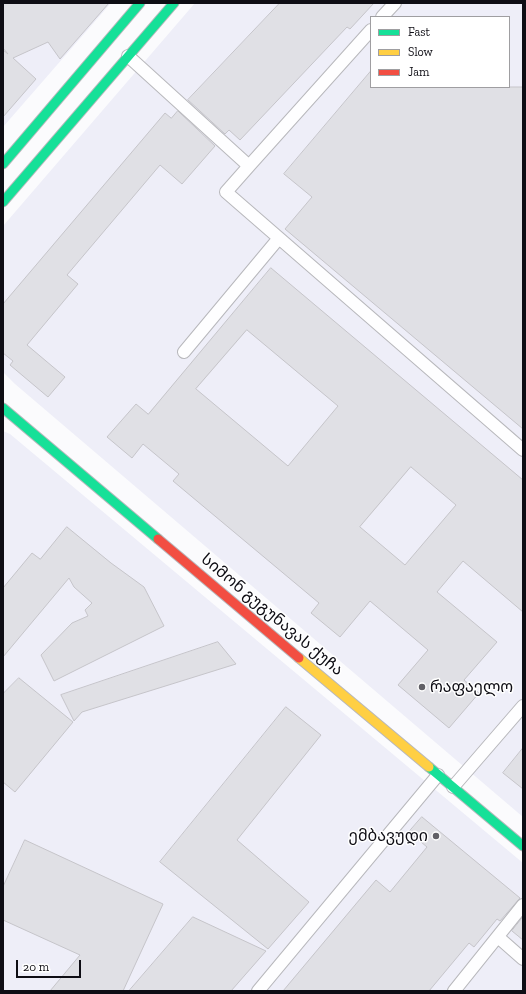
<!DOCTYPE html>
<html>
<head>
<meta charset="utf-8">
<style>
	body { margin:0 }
	#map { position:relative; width:526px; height:994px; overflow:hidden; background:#fbfbfd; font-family:"Zilla Slab",serif }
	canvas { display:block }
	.frame { position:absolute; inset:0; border:4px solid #0e0d14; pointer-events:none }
	.legend { position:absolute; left:370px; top:16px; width:140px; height:72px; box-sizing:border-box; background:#fff; border:1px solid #9f9ea1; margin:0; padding:5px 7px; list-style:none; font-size:12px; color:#0e0d14 }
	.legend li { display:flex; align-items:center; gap:8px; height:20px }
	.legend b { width:20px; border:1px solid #9f9ea1 }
	.scale { position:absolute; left:16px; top:960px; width:65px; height:18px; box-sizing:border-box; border:2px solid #0e0d14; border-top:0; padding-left:5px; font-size:12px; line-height:14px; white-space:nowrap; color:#0e0d14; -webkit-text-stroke:3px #fff; paint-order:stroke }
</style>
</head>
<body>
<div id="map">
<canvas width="526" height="994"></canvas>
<div class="frame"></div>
<ul class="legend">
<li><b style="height:5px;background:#16e098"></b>Fast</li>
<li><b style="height:5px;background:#ffcf43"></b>Slow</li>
<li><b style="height:5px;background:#f24e42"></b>Jam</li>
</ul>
<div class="scale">20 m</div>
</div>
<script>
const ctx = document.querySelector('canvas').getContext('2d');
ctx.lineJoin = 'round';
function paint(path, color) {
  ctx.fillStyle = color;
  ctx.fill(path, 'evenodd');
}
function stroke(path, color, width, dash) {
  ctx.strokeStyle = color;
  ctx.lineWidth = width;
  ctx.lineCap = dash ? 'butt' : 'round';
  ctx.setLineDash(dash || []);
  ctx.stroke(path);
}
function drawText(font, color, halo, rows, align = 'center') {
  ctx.font = font + ' "Zilla Slab","Noto Sans Georgian",serif';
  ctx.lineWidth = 3;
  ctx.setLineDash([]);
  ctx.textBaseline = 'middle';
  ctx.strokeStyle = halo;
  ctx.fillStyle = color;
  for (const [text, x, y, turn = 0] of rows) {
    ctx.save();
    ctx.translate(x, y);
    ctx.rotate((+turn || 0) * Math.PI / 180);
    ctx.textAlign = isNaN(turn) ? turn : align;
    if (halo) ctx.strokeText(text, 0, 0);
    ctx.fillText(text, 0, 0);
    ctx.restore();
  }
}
paint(new Path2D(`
	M 3,3 L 111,3 L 3,127 Z
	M 195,3 L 523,3 L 523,817 L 15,384 L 3,372 L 3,226 ZM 371,17 L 509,17 L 509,87 L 371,87 Z
	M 3,431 L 10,434 L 523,863 L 523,991 L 3,991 Z`), '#eeeef8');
const building = new Path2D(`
	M 3,3 L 109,3 L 60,59 L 48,42 L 13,58 L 36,79 L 3,117 L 3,50 L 8,54 L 3,48 Z
	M 280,3 L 374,3 L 350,29 L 347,27 L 240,140 L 229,130 L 225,134 L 188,100 Z
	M 371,71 L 371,87 L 523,87 L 523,429 L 285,229 L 312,197 L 284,174 Z
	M 178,111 L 215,146 L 182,184 L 160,165 L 67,275 L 78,284 L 27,345 L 65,377 L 48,397 L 10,365 L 13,361 L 3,353 L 3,304 L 165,113 L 171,118 Z
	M 271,268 L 523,480 L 523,612 L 463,561 L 437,592 L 497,642 L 464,680 L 479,693 L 449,728 L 398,685 L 428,650 L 370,601 L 340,637 L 311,613 L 319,603 L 173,481 L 179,474 L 143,444 L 132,458 L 107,437 L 136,404 L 148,414 ZM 247,330 L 338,406 L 288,466 L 196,389 ZM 411,467 L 456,505 L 405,565 L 360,527 Z
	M 67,527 L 111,563 L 144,587 L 164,626 L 54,681 L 41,655 L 72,623 L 88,616 L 85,610 L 92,603 L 74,587 L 69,578 L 3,657 L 3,588 L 32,553 L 40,559 Z
	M 218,642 L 236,664 L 82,712 L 74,721 L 61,695 Z
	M 19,678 L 73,722 L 15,792 L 3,782 L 3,694 Z
	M 286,707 L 321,735 L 237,840 L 309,902 L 268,949 L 160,862 Z
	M 523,748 L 523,789 L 503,773 Z
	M 422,817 L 520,898 L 500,921 L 497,919 L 474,947 L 469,943 L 429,991 L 283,991 L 376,880 L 390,892 L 427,847 L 409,832 Z
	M 25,840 L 163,904 L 123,991 L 50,991 L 80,955 L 3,920 L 3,887 Z
	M 193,917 L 266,951 L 231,991 L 129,991 Z
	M 523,917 L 523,940 L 512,931 Z`);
paint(building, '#e0e0e5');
stroke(building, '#c6c5ca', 1);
const lane = new Path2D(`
	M 382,17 L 395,3
	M 128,56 L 249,166 L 371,30
	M 249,166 L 226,192 L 523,450
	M 184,352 L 279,238
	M 453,787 L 523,706
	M 498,937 L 523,959
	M 258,991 L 438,775
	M 454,991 L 523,905`);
const fast = new Path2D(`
	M 3,164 L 140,3
	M 3,202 L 174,3
	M 3,408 L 158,539
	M 429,767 L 523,846`);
const slow = new Path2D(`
	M 299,658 L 429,767`);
const jam = new Path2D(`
	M 158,539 L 299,658`);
stroke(lane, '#b8b8bc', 14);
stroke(fast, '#b8b8bc', 11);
stroke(slow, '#b8b8bc', 11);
stroke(jam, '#b8b8bc', 11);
stroke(lane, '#fefeff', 12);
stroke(fast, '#16e098', 9);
stroke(slow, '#ffcf43', 9);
stroke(jam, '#f24e42', 9);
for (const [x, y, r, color] of [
	[422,687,4,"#616066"],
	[436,836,4,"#616066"]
]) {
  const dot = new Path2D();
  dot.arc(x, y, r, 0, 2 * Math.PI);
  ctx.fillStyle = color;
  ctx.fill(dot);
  stroke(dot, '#fff', 1.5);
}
drawText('16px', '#0e0d14', '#fff', [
	["სიმონ გუგუნავას ქუჩა",272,615,40]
]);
drawText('16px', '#0e0d14', '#fff', [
	["რაფაელო",430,687],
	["ემბავუდი",428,836,"right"]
], 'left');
</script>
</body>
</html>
